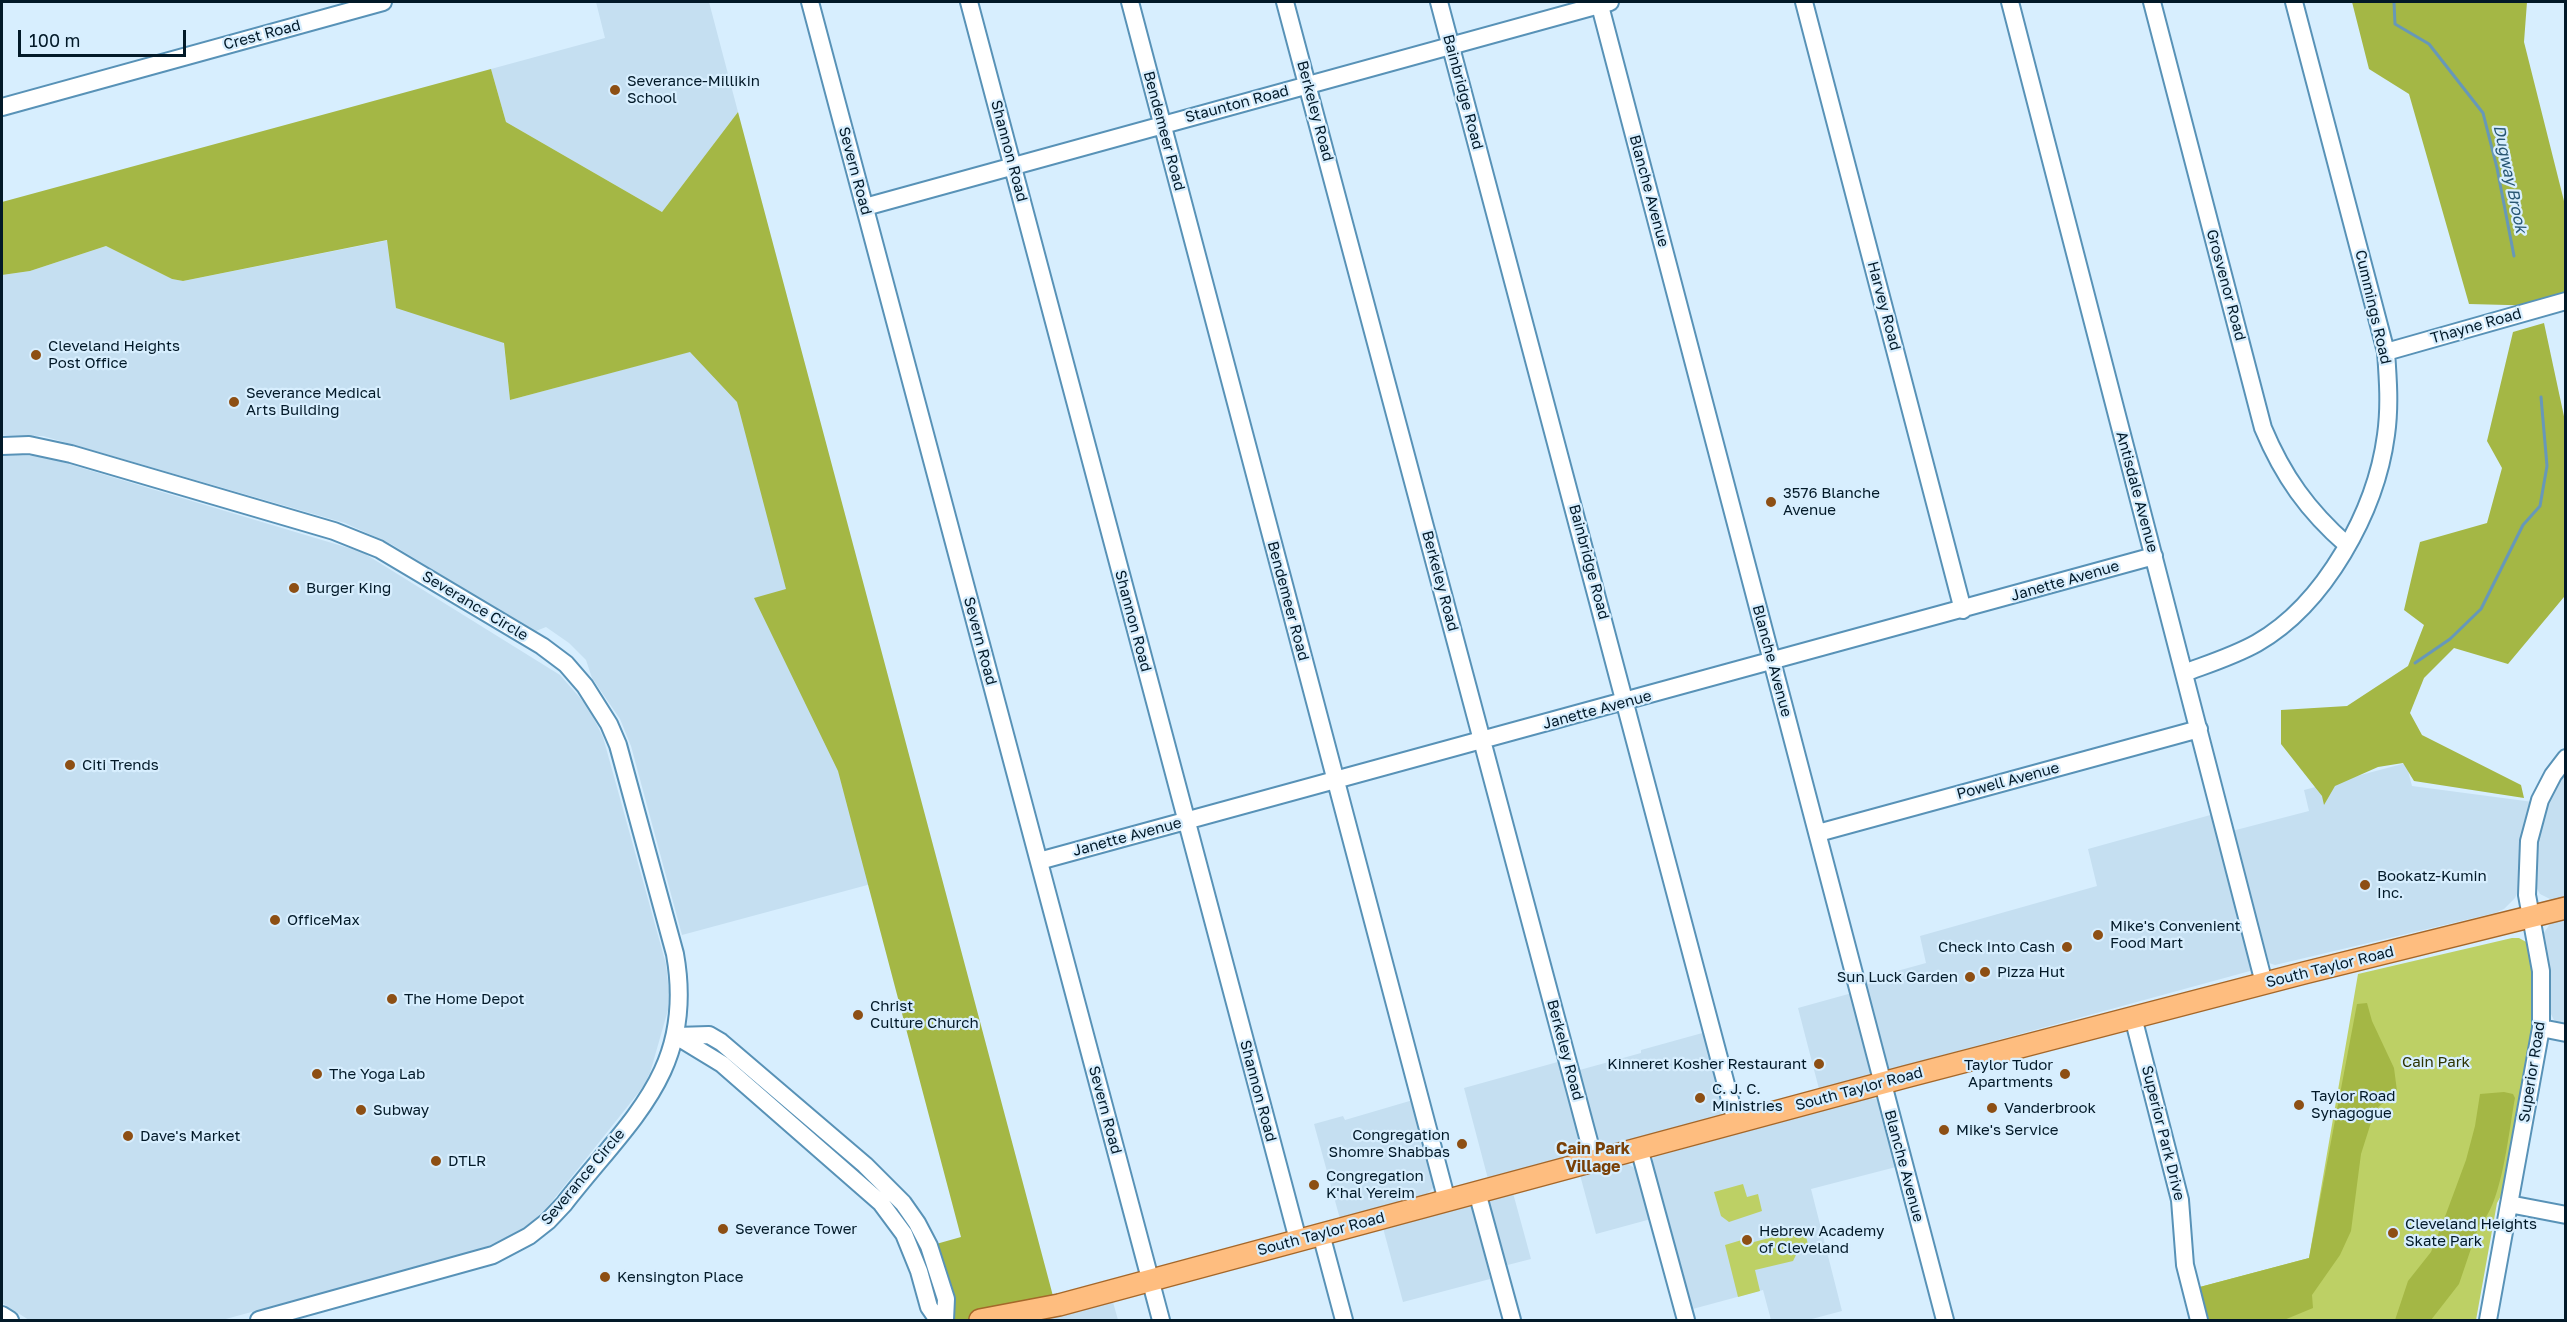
<!DOCTYPE html>
<html>
<head>
<meta charset="utf-8">
<style>
	body { margin:0 }
	#map { position:relative; width:2567px; height:1322px; overflow:hidden; background:#d7eefe; font-family:"Golos Text",sans-serif }
	canvas { display:block }
	.frame { position:absolute; inset:0; border:3px solid #021928; pointer-events:none }
	.scale { position:absolute; left:18px; top:30px; width:168px; height:27px; box-sizing:border-box; border:3px solid #021928; border-top:0; padding-left:8px; font-size:18px; line-height:21px; white-space:nowrap; color:#021928; -webkit-text-stroke:4px #d7eefe; paint-order:stroke }
</style>
</head>
<body>
<div id="map">
<canvas width="2567" height="1322"></canvas>
<div class="frame"></div>
<div class="scale">100 m</div>
</div>
<script>
const ctx = document.querySelector('canvas').getContext('2d');
ctx.lineJoin = 'round';
function paint(path, color) {
  ctx.fillStyle = color;
  ctx.fill(path, 'evenodd');
}
function stroke(path, color, width, dash) {
  ctx.strokeStyle = color;
  ctx.lineWidth = width;
  ctx.lineCap = dash ? 'butt' : 'round';
  ctx.setLineDash(dash || []);
  ctx.stroke(path);
}
function drawText(font, color, halo, rows, align = 'center') {
  ctx.font = font + ' "Golos Text",sans-serif';
  ctx.lineWidth = 4.5;
  ctx.setLineDash([]);
  ctx.textBaseline = 'middle';
  ctx.strokeStyle = halo;
  ctx.fillStyle = color;
  for (const [text, x, y, turn = 0] of rows) {
    ctx.save();
    ctx.translate(x, y);
    ctx.rotate((+turn || 0) * Math.PI / 180);
    ctx.textAlign = isNaN(turn) ? turn : align;
    if (halo) ctx.strokeText(text, 0, 0);
    ctx.fillText(text, 0, 0);
    ctx.restore();
  }
}
paint(new Path2D(`
	M 596,2 L 709,2 L 738,112 L 662,212 L 506,122 L 491,69 L 605,38 Z
	M 490,220 L 510,400 L 754,334 L 897,877 L 682,935 L 631,746 L 620,719 L 592,678 L 586,660 L 569,643 L 546,627 L 536,631 L 530,629 L 391,544 L 345,523 L 43,436 L 2,435 L 2,275 L 30,271 L 106,246 L 172,279 L 183,281 Z
	M 18,455 L 45,457 L 362,552 L 560,675 L 588,707 L 603,737 L 666,964 L 669,992 L 668,1010 L 650,1073 L 643,1087 L 546,1209 L 524,1229 L 504,1240 L 463,1255 L 222,1320 L 29,1320 L 2,1303 L 2,456 Z
	M 2406,763 L 2412,786 L 2533,802 L 2520,886 L 2515,898 L 2504,909 L 2495,913 L 2275,965 L 2269,963 L 2232,831 L 2309,811 L 2304,790 Z
	M 2565,768 L 2565,897 L 2552,900 L 2540,894 L 2536,887 L 2533,879 L 2535,854 L 2543,813 Z
	M 2214,814 L 2252,968 L 2250,971 L 1819,1089 L 1798,1008 L 1852,993 L 1861,981 L 1926,963 L 1920,936 L 2097,886 L 2088,849 Z
	M 2565,919 L 2565,1027 L 2554,1020 L 2550,1012 L 2543,934 L 2550,924 Z
	M 1706,1032 L 1724,1108 L 1721,1115 L 1488,1179 L 1464,1088 L 1572,1058 L 1576,1071 L 1641,1053 L 1641,1050 Z
	M 1867,1098 L 1876,1099 L 1880,1105 L 1896,1167 L 1811,1189 L 1842,1311 L 1808,1320 L 1771,1320 L 1763,1290 L 1689,1310 L 1651,1165 L 1654,1157 Z
	M 1413,1100 L 1434,1180 L 1433,1188 L 1426,1195 L 1340,1219 L 1314,1124 L 1343,1116 L 1345,1120 Z
	M 1623,1164 L 1628,1164 L 1636,1169 L 1651,1219 L 1596,1234 L 1580,1175 Z
	M 1513,1193 L 1531,1259 L 1488,1270 L 1490,1279 L 1403,1302 L 1383,1228 Z
	M 1113,1302 L 1118,1320 L 1044,1320 Z`), '#c5dff1');
paint(new Path2D(`
	M 2512,938 L 2519,938 L 2528,943 C 2547,1022 2518,1116 2502,1194 L 2497,1203 L 2476,1320 L 2205,1320 L 2196,1288 L 2309,1258 L 2358,974 Z
	M 1743,1184 L 1747,1197 L 1758,1194 L 1762,1211 L 1729,1222 L 1721,1216 L 1714,1192 Z
	M 1804,1229 L 1809,1248 L 1798,1251 L 1793,1261 L 1755,1270 L 1760,1291 L 1738,1297 L 1725,1245 L 1745,1239 L 1750,1243 Z`), '#bdd065');
paint(new Path2D(`
	M 2352,2 L 2527,2 L 2524,42 L 2565,205 L 2565,301 L 2546,306 L 2469,304 L 2409,94 L 2369,69 Z
	M 491,69 L 506,122 L 662,212 L 738,112 L 1053,1296 L 980,1320 L 945,1320 L 929,1246 L 961,1237 L 838,771 L 754,598 L 786,589 L 737,402 L 690,352 L 510,400 L 504,343 L 396,308 L 387,240 L 183,281 L 172,279 L 106,246 L 30,271 L 2,275 L 2,202 Z
	M 2544,323 L 2565,421 L 2566,590 L 2564,597 L 2508,664 L 2454,648 L 2424,678 L 2410,713 L 2422,735 L 2521,785 L 2524,798 L 2414,781 L 2403,763 L 2378,767 L 2335,786 L 2324,805 L 2322,796 L 2281,744 L 2281,710 L 2347,706 L 2408,666 L 2424,625 L 2404,610 L 2420,542 L 2487,523 L 2502,468 L 2487,441 L 2513,332 Z
	M 2367,1003 L 2372,1021 L 2394,1068 L 2397,1091 L 2375,1110 L 2361,1154 L 2351,1231 L 2340,1255 L 2312,1295 L 2313,1308 L 2284,1320 L 2205,1320 L 2196,1288 L 2309,1258 L 2357,1004 Z
	M 2504,1092 L 2513,1094 L 2515,1098 C 2509,1129 2502,1207 2479,1225 L 2459,1284 L 2431,1320 L 2395,1320 L 2408,1281 L 2431,1252 L 2446,1214 L 2466,1160 L 2475,1126 L 2480,1094 Z`), '#a4b745');
stroke(new Path2D(`
	M 2394,2 L 2395,24 L 2429,44 L 2483,113 L 2497,168 L 2514,256
	M 2415,663 L 2450,639 L 2481,609 L 2523,525 L 2540,506 L 2547,466 L 2541,397`), '#6798b8', 3);
const minor = new Path2D(`
	M 810,2 L 1161,1320
	M 969,2 L 1298,1240
	M 1130,2 L 1447,1201
	M 1285,2 L 1594,1160
	M 1439,2 L 1736,1122
	M 1599,2 L 1945,1320
	M 1804,2 L 1963,610
	M 2010,2 L 2264,983
	M 2152,2 L 2263,428 C 2283,476 2308,511 2347,545
	M 2,107 L 383,2
	M 865,207 L 1610,2
	M 2386,352 L 2566,301
	M 2,446 L 29,445 L 71,454 L 334,531 L 379,549 L 542,646 L 566,664 L 585,686 L 609,724 L 618,745 L 675,954 C 696,1071 629,1120 564,1204 L 548,1221 L 529,1236 L 493,1255 L 259,1320
	M 2184,673 C 2208,664 2234,656 2257,643 C 2325,604 2376,511 2386,435 C 2390,407 2388,379 2386,352 L 2294,2
	M 1818,833 L 2199,729
	M 1039,861 L 2154,556
	M 2133,1017 L 2180,1200 L 2185,1265 L 2199,1320
	M 2541,1028 L 2566,1033
	M 676,1036 L 709,1035 L 721,1042 L 865,1165 L 903,1203 L 917,1223 L 929,1246 L 946,1299 L 945,1320
	M 676,1036 L 722,1064 L 881,1203 L 904,1234 L 919,1271 L 929,1307 L 938,1320
	M 1639,1148 L 1686,1320
	M 1477,1192 L 1512,1320
	M 2509,1204 L 2566,1215
	M 1321,1234 L 1344,1320
	M 2,1315 L 10,1320
	M 2488,1320 L 2541,1028 L 2541,971 L 2527,895 L 2529,841 L 2540,800 L 2553,775 L 2566,758`);
const major = new Path2D(`
	M 980,1320 L 1059,1305 L 1905,1077 L 2304,973 L 2566,908`);
stroke(minor, '#5892b7', 20);
stroke(major, '#a56729', 24);
stroke(minor, '#fff', 16);
stroke(major, '#febd7f', 21);
for (const [x, y, r, color] of [
	[615,90,6,"#8d4f14"],
	[36,355,6,"#8d4f14"],
	[234,402,6,"#8d4f14"],
	[1771,502,6,"#8d4f14"],
	[294,588,6,"#8d4f14"],
	[70,765,6,"#8d4f14"],
	[2365,885,6,"#8d4f14"],
	[275,920,6,"#8d4f14"],
	[2098,935,6,"#8d4f14"],
	[2067,947,6,"#8d4f14"],
	[1985,972,6,"#8d4f14"],
	[1970,977,6,"#8d4f14"],
	[392,999,6,"#8d4f14"],
	[858,1015,6,"#8d4f14"],
	[1819,1064,6,"#8d4f14"],
	[317,1074,6,"#8d4f14"],
	[2065,1074,6,"#8d4f14"],
	[1700,1098,6,"#8d4f14"],
	[2299,1105,6,"#8d4f14"],
	[1992,1108,6,"#8d4f14"],
	[361,1110,6,"#8d4f14"],
	[1944,1130,6,"#8d4f14"],
	[128,1136,6,"#8d4f14"],
	[1462,1144,6,"#8d4f14"],
	[436,1161,6,"#8d4f14"],
	[1314,1185,6,"#8d4f14"],
	[723,1229,6,"#8d4f14"],
	[2393,1233,6,"#8d4f14"],
	[1747,1240,6,"#8d4f14"],
	[605,1277,6,"#8d4f14"]
]) {
  const dot = new Path2D();
  dot.arc(x, y, r, 0, 2 * Math.PI);
  ctx.fillStyle = color;
  ctx.fill(dot);
  stroke(dot, '#d7eefe', 2);
}
drawText('15px', '#021928', '#d7eefe', [
	["Crest Road",262,35,-15],
	["Bainbridge Road",1463,92,75],
	["Staunton Road",1237,104,-15],
	["Berkeley Road",1315,111,75],
	["Bendemeer Road",1164,131,75],
	["Shannon Road",1009,151,75],
	["Severn Road",855,171,75],
	["Blanche Avenue",1649,191,75],
	["Grosvenor Road",2226,285,75],
	["Harvey Road",1884,306,75],
	["Cummings Road",2373,307,77],
	["Thayne Road",2476,326,-16],
	["Antisdale Avenue",2137,492,75],
	["Bainbridge Road",1589,562,75],
	["Berkeley Road",1440,581,75],
	["Janette Avenue",2065,581,-16],
	["Bendemeer Road",1288,601,75],
	["Severance Circle",475,606,31],
	["Shannon Road",1133,621,75],
	["Severn Road",980,641,75],
	["Blanche Avenue",1772,661,75],
	["Janette Avenue",1597,710,-15],
	["Powell Avenue",2008,781,-15],
	["Janette Avenue",1127,837,-15],
	["South Taylor Road",2330,967,-14],
	["Berkeley Road",1565,1050,75],
	["Superior Road",2532,1072,-81],
	["South Taylor Road",1859,1089,-15],
	["Shannon Road",1258,1091,75],
	["Severn Road",1105,1110,75],
	["Superior Park Drive",2163,1133,76],
	["Blanche Avenue",1904,1166,75],
	["Severance Circle",583,1177,-50],
	["South Taylor Road",1321,1234,-15]
]);
drawText('15px', '#021928', '#d7eefe', [
	["Severance-Millikin",627,81],
	["School",627,98],
	["Cleveland Heights",48,346],
	["Post Office",48,363],
	["Severance Medical",246,393],
	["Arts Building",246,410],
	["3576 Blanche",1783,493],
	["Avenue",1783,510],
	["Burger King",306,588],
	["Citi Trends",82,765],
	["Bookatz-Kumin",2377,876],
	["Inc.",2377,893],
	["OfficeMax",287,920],
	["Mike's Convenient",2110,926],
	["Food Mart",2110,943],
	["Check Into Cash",2055,947,"right"],
	["Pizza Hut",1997,972],
	["Sun Luck Garden",1958,977,"right"],
	["The Home Depot",404,999],
	["Christ",870,1006],
	["Culture Church",870,1023],
	["Kinneret Kosher Restaurant",1807,1064,"right"],
	["Taylor Tudor",2053,1065,"right"],
	["Apartments",2053,1082,"right"],
	["The Yoga Lab",329,1074],
	["C. J. C.",1712,1089],
	["Ministries",1712,1106],
	["Taylor Road",2311,1096],
	["Synagogue",2311,1113],
	["Vanderbrook",2004,1108],
	["Subway",373,1110],
	["Mike's Service",1956,1130],
	["Congregation",1450,1135,"right"],
	["Shomre Shabbas",1450,1152,"right"],
	["Dave's Market",140,1136],
	["DTLR",448,1161],
	["Congregation",1326,1176],
	["K'hal Yereim",1326,1193],
	["Cleveland Heights",2405,1224],
	["Skate Park",2405,1241],
	["Severance Tower",735,1229],
	["Hebrew Academy",1759,1231],
	["of Cleveland",1759,1248],
	["Kensington Place",617,1277]
], 'left');
drawText('15px', '#2d3403', '#d7eefe', [
	["Cain Park",2436,1062]
]);
drawText('italic 16px', '#295773', '#d7eefe', [
	["Dugway Brook",2510,179,78]
]);
drawText('bold 16px', '#794007', '#d7eefe', [
	["Cain Park",1593,1149],
	["Village",1593,1167]
]);
</script>
</body>
</html>
